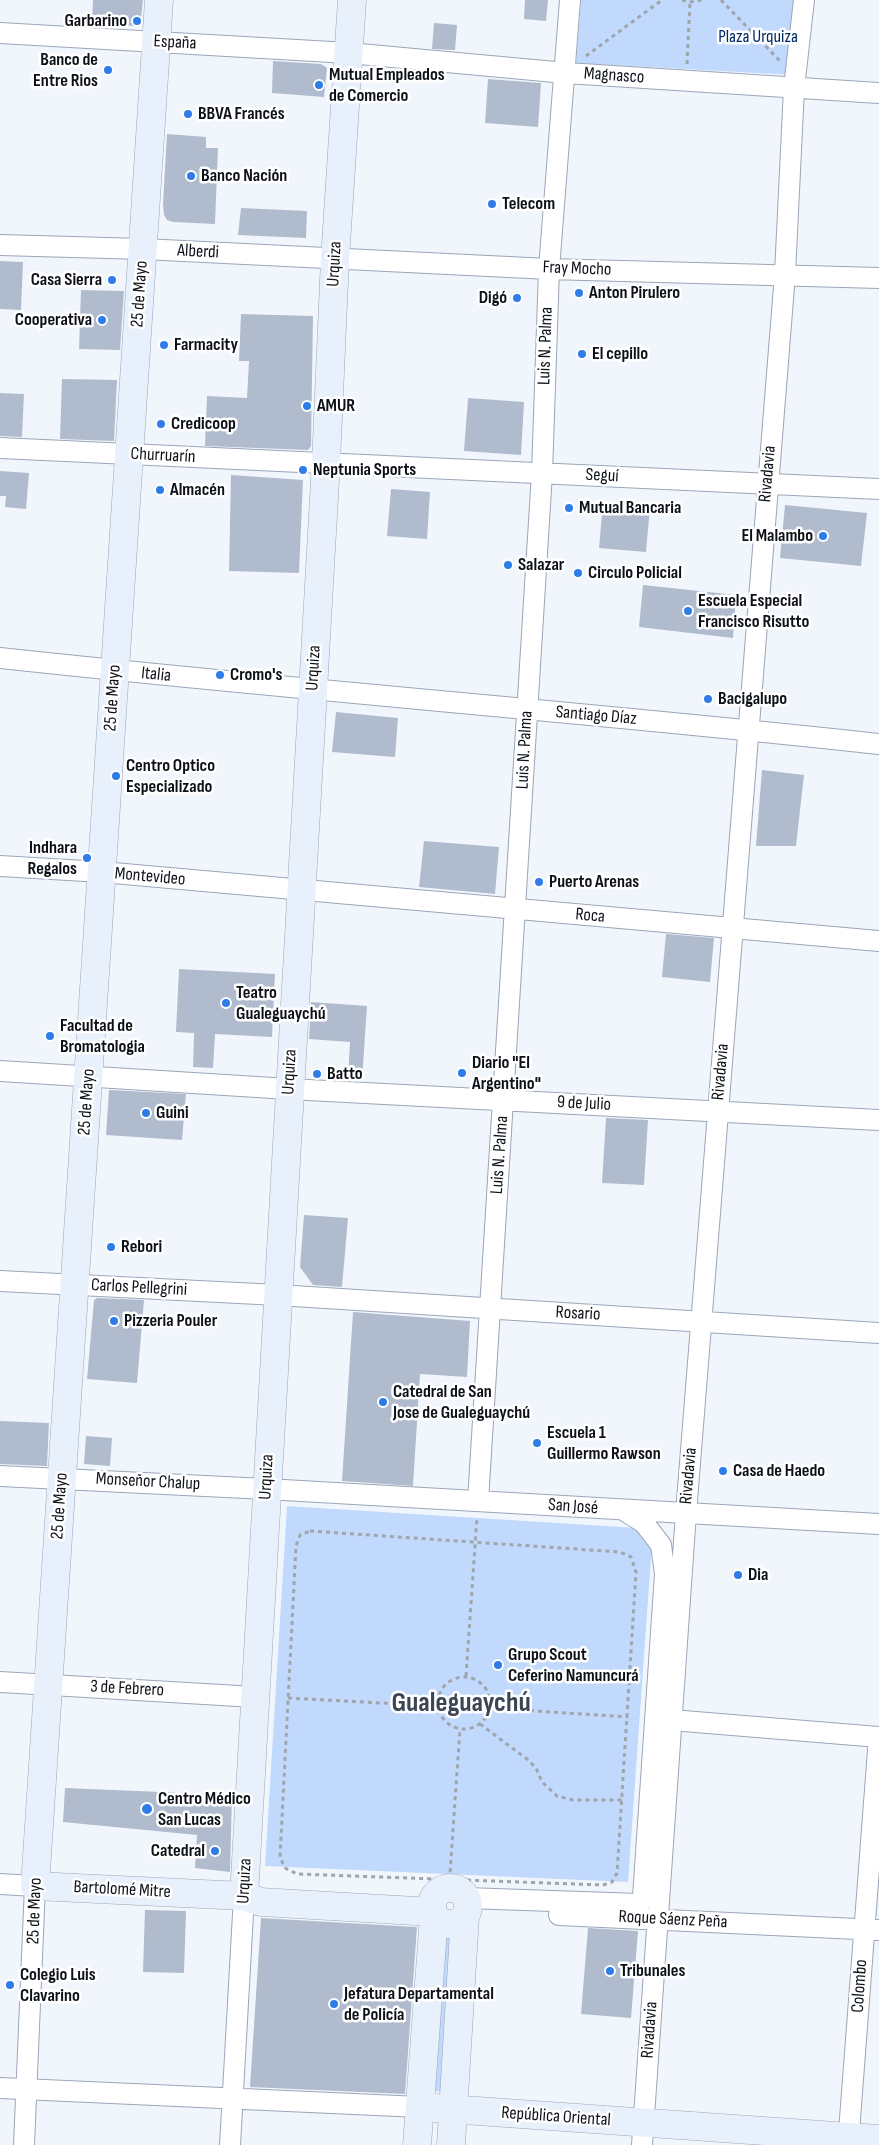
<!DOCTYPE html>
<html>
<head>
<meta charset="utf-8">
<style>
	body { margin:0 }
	canvas { display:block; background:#f1f6fd }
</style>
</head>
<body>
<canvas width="879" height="2145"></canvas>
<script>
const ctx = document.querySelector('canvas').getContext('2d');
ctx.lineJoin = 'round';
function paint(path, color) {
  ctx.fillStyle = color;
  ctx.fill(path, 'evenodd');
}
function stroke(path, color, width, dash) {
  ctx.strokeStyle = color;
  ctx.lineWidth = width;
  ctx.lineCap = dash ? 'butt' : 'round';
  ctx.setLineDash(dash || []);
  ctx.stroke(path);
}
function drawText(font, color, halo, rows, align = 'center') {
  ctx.font = font + ' "Sofia Sans Condensed",sans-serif';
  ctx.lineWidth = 5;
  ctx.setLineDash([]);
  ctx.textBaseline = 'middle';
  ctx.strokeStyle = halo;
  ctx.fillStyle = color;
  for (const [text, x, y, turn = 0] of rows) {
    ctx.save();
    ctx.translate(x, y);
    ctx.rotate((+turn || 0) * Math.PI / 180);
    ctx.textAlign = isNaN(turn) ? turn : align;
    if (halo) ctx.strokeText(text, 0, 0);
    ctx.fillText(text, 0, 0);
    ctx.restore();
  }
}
paint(new Path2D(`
	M 581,0 L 799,0 L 793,75 L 576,63 Z
	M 287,1506 L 653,1529 L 628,1882 L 265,1866 Z
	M 441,1936 L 455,1937 L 445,2092 L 431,2091 Z`), '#c1d9fd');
paint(new Path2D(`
	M 93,0 L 143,0 L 141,19 L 134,26 L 92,23 Z
	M 525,0 L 548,0 L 546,21 L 524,19 Z
	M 434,23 L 457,25 L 455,50 L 432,49 Z
	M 273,61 L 321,64 L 327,68 L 324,97 L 272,93 Z
	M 488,79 L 541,83 L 538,127 L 485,123 Z
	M 167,134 L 206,137 L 206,148 L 218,148 L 215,224 L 173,222 L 167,220 L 164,215 L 163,204 Z
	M 241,208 L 307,211 L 306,238 L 238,235 Z
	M 0,261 L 23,262 L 21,310 L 0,309 Z
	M 81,290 L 124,291 L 120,350 L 79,349 Z
	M 241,314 L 313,316 L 311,446 L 308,450 L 205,446 L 207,396 L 247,398 L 249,361 L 239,361 Z
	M 62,379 L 117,380 L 114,441 L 60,439 Z
	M 0,393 L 24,394 L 22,437 L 0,436 Z
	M 468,398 L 524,402 L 521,455 L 464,451 Z
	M 0,471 L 29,473 L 26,509 L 5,507 L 6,496 L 0,496 Z
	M 231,475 L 303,480 L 299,573 L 229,571 Z
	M 391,489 L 430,492 L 427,539 L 387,536 Z
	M 603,503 L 650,508 L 646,552 L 599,548 Z
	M 785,505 L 867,513 L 861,566 L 780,558 Z
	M 643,585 L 736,595 L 733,638 L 639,627 Z
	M 336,712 L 398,718 L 395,757 L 332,752 Z
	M 762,770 L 804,775 L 796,846 L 756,846 Z
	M 424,841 L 499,847 L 495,894 L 419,887 Z
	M 666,934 L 714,938 L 710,982 L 662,977 Z
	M 179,969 L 275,974 L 272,1037 L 215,1034 L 213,1068 L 193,1067 L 194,1033 L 176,1032 Z
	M 311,1002 L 367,1006 L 362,1081 L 348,1080 L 350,1042 L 309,1039 Z
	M 109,1090 L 186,1094 L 182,1140 L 106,1135 Z
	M 606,1118 L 648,1120 L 644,1185 L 602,1183 Z
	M 304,1215 L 348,1218 L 342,1287 L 313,1285 L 300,1267 Z
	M 97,1298 L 144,1300 L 137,1383 L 87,1379 L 94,1300 Z
	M 353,1312 L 470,1321 L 467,1377 L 420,1374 L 413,1486 L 342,1481 Z
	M 0,1421 L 49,1423 L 47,1466 L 0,1464 Z
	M 86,1436 L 112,1438 L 110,1466 L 84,1464 Z
	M 65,1788 L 232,1795 L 230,1872 L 195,1868 L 197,1835 L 63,1822 Z
	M 145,1910 L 186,1911 L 184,1973 L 143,1972 Z
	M 261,1918 L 417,1927 L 405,2094 L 250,2087 Z
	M 588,1928 L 638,1931 L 631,2018 L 581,2014 Z`), '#b0bccd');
const street = new Path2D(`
	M 0,33 L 349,53 L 566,73 L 879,93
	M 0,245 L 143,249 L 549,269 L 879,278
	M 0,448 L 879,489
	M 0,658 C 293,690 586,712 879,744
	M 0,866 L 102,872 L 879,941
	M 0,1071 L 289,1089 L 879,1120
	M 0,1281 L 278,1295 L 879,1333
	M 0,1476 L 266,1489 L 879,1524
	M 478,1501 L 542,473 L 549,269 L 570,0
	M 0,1682 L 255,1697
	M 659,1719 L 879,1737
	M 0,1884 L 35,1886 L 24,2145
	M 466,1898 L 639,1904 L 643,1897 L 665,1574 L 661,1545 L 644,1523 L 625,1511
	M 559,1915 L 879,1930
	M 0,2088 L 420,2107
	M 230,2145 L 244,1896
	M 642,2145 L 686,1513 L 785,274 L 794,88 L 804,0
	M 848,2145 L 879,1737`);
const secondary = new Path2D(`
	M 159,0 L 35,1886 L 244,1896 L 261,1902 L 433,1912
	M432 1906a18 18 0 1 1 36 0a18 18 0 1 1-36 0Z
	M 244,1896 L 326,463 L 335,259 L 352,0
	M 420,2107 L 879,2139
	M 417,2145 L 434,1916
	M 451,2145 L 465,1916`);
stroke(street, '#9ba6b7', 22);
stroke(secondary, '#9ba6b7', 29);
stroke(new Path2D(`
	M 682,0 L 690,2 L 702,0
	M 721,0 L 780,61
	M 586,56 L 662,0
	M 687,64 L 690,2
	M 310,1531 L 620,1552 L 631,1557 L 636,1572 L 617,1873 L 612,1882 L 603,1885 L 297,1874 L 285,1868 L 280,1857 L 296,1546 L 300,1535 Z
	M 466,1676 L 477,1517
	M438 1703a26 26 0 1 1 52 0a26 26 0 1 1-52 0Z
	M 288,1698 L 438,1706
	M 490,1708 L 628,1717
	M 480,1724 L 527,1759 L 536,1768 L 542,1782 L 557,1796 L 573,1800 L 622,1800
	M 449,1888 L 460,1729`), '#a0a5ac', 3, [4, 4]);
stroke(street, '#fff', 20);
stroke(secondary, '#e8f0fb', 28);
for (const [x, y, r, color] of [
	[137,21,5,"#2e7ce8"],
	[108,70,5,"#2e7ce8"],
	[319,85,5,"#2e7ce8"],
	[188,114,5,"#2e7ce8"],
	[191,176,5,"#2e7ce8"],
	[492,204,5,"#2e7ce8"],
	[112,280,5,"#2e7ce8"],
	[579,293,5,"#2e7ce8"],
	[517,298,5,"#2e7ce8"],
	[102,320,5,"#2e7ce8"],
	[164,345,5,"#2e7ce8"],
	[582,354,5,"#2e7ce8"],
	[307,406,5,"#2e7ce8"],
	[161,424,5,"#2e7ce8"],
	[303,470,5,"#2e7ce8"],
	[160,490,5,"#2e7ce8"],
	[569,508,5,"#2e7ce8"],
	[823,536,5,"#2e7ce8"],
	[508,565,5,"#2e7ce8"],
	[578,573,5,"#2e7ce8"],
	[688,611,5,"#2e7ce8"],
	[220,675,5,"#2e7ce8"],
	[708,699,5,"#2e7ce8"],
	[116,776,5,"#2e7ce8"],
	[87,858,5,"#2e7ce8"],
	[539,882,5,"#2e7ce8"],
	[226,1003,5,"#2e7ce8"],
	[50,1036,5,"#2e7ce8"],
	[462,1073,5,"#2e7ce8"],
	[317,1074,5,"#2e7ce8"],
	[146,1113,5,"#2e7ce8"],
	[111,1247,5,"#2e7ce8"],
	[114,1321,5,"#2e7ce8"],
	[383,1402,5,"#2e7ce8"],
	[537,1443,5,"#2e7ce8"],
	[723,1471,5,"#2e7ce8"],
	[738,1575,5,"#2e7ce8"],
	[498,1665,5,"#2e7ce8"],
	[147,1809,6,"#2e7ce8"],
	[215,1851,5,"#2e7ce8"],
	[610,1971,5,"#2e7ce8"],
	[10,1985,5,"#2e7ce8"],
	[334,2004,5,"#2e7ce8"]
]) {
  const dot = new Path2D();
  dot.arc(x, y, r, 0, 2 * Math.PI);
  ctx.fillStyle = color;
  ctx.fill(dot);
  stroke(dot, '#fff', 2);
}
drawText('bold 18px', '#0d1117', '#fff', [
	["Garbarino",127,21,"right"],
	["Banco de",98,60,"right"],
	["Entre Rios",98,81,"right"],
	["Mutual Empleados",329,75],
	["de Comercio",329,96],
	["BBVA Francés",198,114],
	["Banco Nación",201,176],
	["Telecom",502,204],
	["Casa Sierra",102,280,"right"],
	["Anton Pirulero",589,293],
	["Digó",507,298,"right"],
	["Cooperativa",92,320,"right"],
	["Farmacity",174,345],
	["El cepillo",592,354],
	["AMUR",317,406],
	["Credicoop",171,424],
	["Neptunia Sports",313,470],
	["Almacén",170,490],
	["Mutual Bancaria",579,508],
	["El Malambo",813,536,"right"],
	["Salazar",518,565],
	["Circulo Policial",588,573],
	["Escuela Especial",698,601],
	["Francisco Risutto",698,622],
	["Cromo's",230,675],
	["Bacigalupo",718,699],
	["Centro Optico",126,766],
	["Especializado",126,787],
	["Indhara",77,848,"right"],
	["Regalos",77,869,"right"],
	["Puerto Arenas",549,882],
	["Teatro",236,993],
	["Gualeguaychú",236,1014],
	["Facultad de",60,1026],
	["Bromatologia",60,1047],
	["Diario \"El",472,1063],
	["Argentino\"",472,1084],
	["Batto",327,1074],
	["Guini",156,1113],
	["Rebori",121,1247],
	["Pizzeria Pouler",124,1321],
	["Catedral de San",393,1392],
	["Jose de Gualeguaychú",393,1413],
	["Escuela 1",547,1433],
	["Guillermo Rawson",547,1454],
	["Casa de Haedo",733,1471],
	["Dia",748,1575],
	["Grupo Scout",508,1655],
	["Ceferino Namuncurá",508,1676],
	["Centro Médico",158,1799],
	["San Lucas",158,1820],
	["Catedral",205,1851,"right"],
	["Tribunales",620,1971],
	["Colegio Luis",20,1975],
	["Clavarino",20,1996],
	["Jefatura Departamental",344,1994],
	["de Policía",344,2015]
], 'left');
drawText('18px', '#002a65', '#fff', [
	["Plaza Urquiza",758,37]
]);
drawText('18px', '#0d1117', '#fff', [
	["España",175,43,3],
	["Magnasco",614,76,4],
	["Alberdi",198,252,3],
	["Urquiza",335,264,-87],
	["Fray Mocho",577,269,2],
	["25 de Mayo",140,294,-86],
	["Luis N. Palma",546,346,-88],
	["Churruarín",163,456,3],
	["Rivadavia",768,474,-85],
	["Seguí",602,476,3],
	["Urquiza",314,668,-87],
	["Italia",156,675,6],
	["25 de Mayo",113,698,-86],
	["Santiago Díaz",596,716,5],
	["Luis N. Palma",525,750,-87],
	["Montevideo",150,877,5],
	["Roca",590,916,5],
	["Urquiza",290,1072,-87],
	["Rivadavia",721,1072,-85],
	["25 de Mayo",87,1102,-86],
	["9 de Julio",584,1104,3],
	["Luis N. Palma",500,1155,-86],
	["Carlos Pellegrini",139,1288,3],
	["Rosario",578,1314,3],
	["Rivadavia",689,1476,-85],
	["Urquiza",267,1477,-87],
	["Monseñor Chalup",148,1482,3],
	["25 de Mayo",60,1506,-86],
	["San José",573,1507,4],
	["3 de Febrero",127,1689,3],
	["Urquiza",245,1881,-87],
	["Bartolomé Mitre",122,1890,3],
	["25 de Mayo",35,1911,-88],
	["Roque Sáenz Peña",673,1920,3],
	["Colombo",860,1986,-86],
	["Rivadavia",650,2030,-86],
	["República Oriental",556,2117,4]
]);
drawText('bold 28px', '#3b4553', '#fff', [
	["Gualeguaychú",461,1704]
]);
</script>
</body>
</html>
